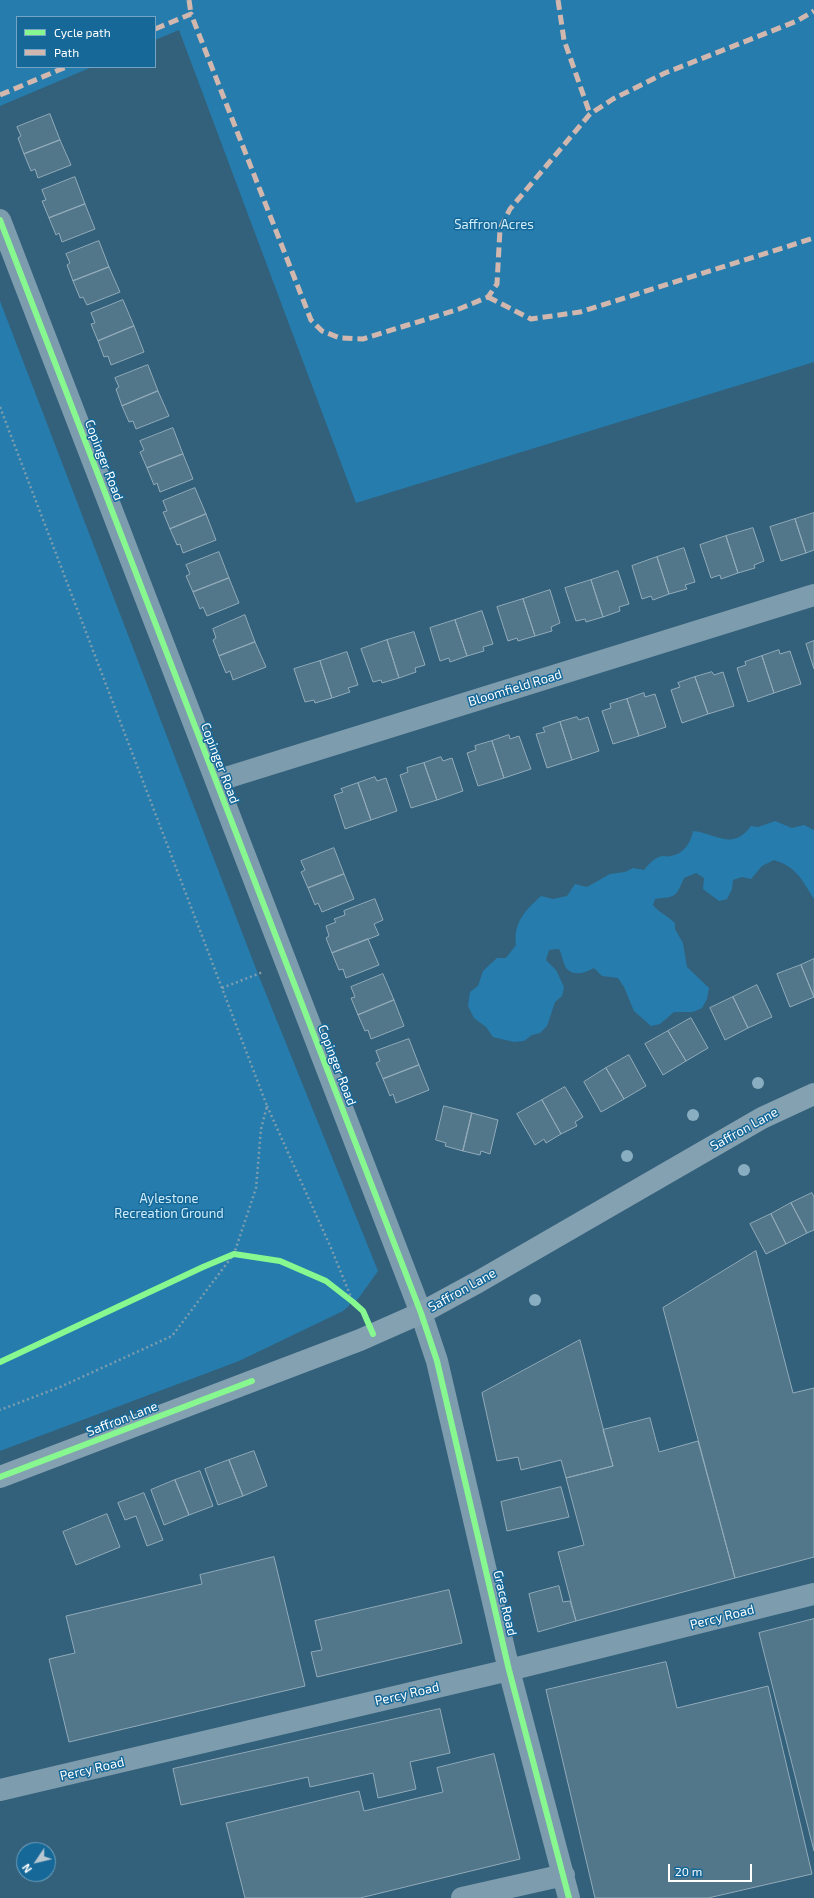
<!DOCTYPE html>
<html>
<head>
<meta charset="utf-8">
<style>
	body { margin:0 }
	#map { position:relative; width:814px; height:1898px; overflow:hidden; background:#33607a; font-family:"Exo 2",sans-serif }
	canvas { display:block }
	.legend { position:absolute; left:16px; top:16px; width:140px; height:52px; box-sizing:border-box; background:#156898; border:1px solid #73a4c1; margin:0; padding:5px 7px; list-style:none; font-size:12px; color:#fff }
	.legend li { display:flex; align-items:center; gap:8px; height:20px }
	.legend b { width:20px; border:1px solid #73a4c1 }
	.north { position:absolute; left:16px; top:1842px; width:40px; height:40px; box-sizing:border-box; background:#156898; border:1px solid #73a4c1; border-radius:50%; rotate:235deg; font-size:11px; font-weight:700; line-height:16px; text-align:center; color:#fff }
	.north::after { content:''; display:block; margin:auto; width:14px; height:18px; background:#b8c7d0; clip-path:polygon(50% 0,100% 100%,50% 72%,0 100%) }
	.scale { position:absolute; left:668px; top:1864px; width:84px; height:18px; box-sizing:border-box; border:2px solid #fff; border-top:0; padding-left:5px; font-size:12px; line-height:14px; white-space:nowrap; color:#fff; -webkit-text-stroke:3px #156898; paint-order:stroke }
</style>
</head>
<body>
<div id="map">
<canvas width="814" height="1898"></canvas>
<ul class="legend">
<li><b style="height:5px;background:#87f88f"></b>Cycle path</li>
<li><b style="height:5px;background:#d1b7ad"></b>Path</li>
</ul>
<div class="north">N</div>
<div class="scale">20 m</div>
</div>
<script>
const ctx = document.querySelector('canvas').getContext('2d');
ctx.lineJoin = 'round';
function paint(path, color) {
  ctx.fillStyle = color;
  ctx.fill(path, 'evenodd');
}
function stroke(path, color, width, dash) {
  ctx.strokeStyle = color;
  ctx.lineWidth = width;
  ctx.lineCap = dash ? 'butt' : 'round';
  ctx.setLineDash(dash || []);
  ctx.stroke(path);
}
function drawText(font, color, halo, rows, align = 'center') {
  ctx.font = font + ' "Exo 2",sans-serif';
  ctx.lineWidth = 3;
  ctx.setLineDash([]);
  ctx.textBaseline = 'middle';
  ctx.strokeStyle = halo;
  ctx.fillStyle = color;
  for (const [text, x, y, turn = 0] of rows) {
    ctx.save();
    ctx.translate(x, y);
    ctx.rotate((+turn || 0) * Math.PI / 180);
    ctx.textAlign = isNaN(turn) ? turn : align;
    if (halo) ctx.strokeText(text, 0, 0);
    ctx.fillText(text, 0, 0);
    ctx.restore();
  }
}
paint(new Path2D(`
	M 0,0 L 814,0 L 814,362 L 356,503 L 179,30 L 155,40 L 155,17 L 17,17 L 17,67 L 92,67 L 0,106 Z
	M 0,301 L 258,974 L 378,1271 L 358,1299 L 349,1305 L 349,1306 L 343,1311 L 239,1361 L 0,1451 Z
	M 775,821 L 792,828 L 804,825 L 814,830 L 814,899 C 802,880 797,867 774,860 L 762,866 L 751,879 L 742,877 L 733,880 L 732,889 L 727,899 L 719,901 L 703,889 L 704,878 L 696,873 L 684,878 C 675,899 676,896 655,899 L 653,905 C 657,911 668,916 675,923 L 675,929 L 683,943 L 687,967 L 709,988 L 707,999 L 702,1008 L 693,1012 L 674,1012 L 660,1024 L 651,1026 L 634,1011 L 624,987 L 618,978 L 602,976 L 594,968 C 585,973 574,977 566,968 C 563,963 562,954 559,949 L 549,950 L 546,960 L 556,970 L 564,987 L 562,996 L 555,1002 L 547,1026 L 540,1033 L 532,1035 L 524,1041 L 514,1042 L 493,1037 L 486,1027 L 474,1018 L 468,1006 L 470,992 L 478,986 L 483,971 L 497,958 L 506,958 L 516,945 C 513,922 526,910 541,896 L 553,899 L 567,896 L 575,884 L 587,887 L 610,874 L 625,872 L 633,868 L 644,870 C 649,864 654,858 662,856 C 665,856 668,857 671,856 C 684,854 691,842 693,831 C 718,834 732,851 751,826 L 758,827 Z`), '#267dad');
const building = new Path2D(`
	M 50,114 L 60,140 L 24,154 L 18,138 L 21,136 L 17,127 Z
	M 60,140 L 71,165 L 38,178 L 35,169 L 31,171 L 24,154 Z
	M 75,177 L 85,204 L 49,218 L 42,201 L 46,200 L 42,190 Z
	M 85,204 L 95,229 L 62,242 L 59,233 L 56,235 L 49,218 Z
	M 99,241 L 109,267 L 73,281 L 67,265 L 70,263 L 66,254 Z
	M 109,267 L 120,292 L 87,305 L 83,297 L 80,298 L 73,281 Z
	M 123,300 L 134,326 L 98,341 L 91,324 L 95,323 L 91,313 Z
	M 134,326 L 144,352 L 111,365 L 108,356 L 104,357 L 98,341 Z
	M 148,365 L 158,391 L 122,406 L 116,389 L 119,387 L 115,378 Z
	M 158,391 L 169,416 L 136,429 L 133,421 L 129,422 L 122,406 Z
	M 173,428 L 183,454 L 147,468 L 140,452 L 144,450 L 140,441 Z
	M 183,454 L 193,479 L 160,492 L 157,483 L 154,485 L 147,468 Z
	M 195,488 L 206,514 L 170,529 L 163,512 L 167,511 L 163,501 Z
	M 814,513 L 814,550 L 806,553 L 795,519 Z
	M 206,514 L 216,540 L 183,553 L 180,544 L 177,545 L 170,529 Z
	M 795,519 L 806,553 L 781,561 L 770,527 Z
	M 753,528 L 764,561 L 754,565 L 755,568 L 738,573 L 726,536 Z
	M 726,536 L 738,573 L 721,579 L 720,575 L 711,578 L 700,545 Z
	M 684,548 L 695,582 L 685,585 L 687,589 L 669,594 L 657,557 Z
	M 219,552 L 229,578 L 193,592 L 186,576 L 190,574 L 186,565 Z
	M 657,557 L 669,594 L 653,600 L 651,596 L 642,599 L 632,566 Z
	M 618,571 L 629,604 L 619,607 L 620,611 L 603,617 L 591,580 Z
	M 229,578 L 239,603 L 207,616 L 203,607 L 200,609 L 193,592 Z
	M 591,580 L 603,617 L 586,622 L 585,619 L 576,621 L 565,588 Z
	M 550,590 L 560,623 L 551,627 L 552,631 L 535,636 L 523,599 Z
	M 523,599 L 535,636 L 518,641 L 517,638 L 508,641 L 497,607 Z
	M 482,611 L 493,644 L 483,647 L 484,651 L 467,656 L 455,620 Z
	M 245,615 L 255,642 L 219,656 L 213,640 L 216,638 L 213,629 Z
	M 455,620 L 467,656 L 450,662 L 449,658 L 440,661 L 430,628 Z
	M 414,632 L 425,665 L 415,668 L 416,672 L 399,678 L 387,640 Z
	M 387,640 L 399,678 L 382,683 L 381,680 L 373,682 L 361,649 Z
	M 814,641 L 814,669 L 806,644 Z
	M 255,642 L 266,667 L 233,680 L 230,671 L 226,673 L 219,656 Z
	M 779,650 L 780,654 L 790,651 L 801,684 L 774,693 L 762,656 Z
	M 347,652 L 358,685 L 348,688 L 350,692 L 332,698 L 320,661 Z
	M 762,656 L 774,693 L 748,702 L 737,668 L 746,665 L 745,662 Z
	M 320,661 L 332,698 L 315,703 L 314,700 L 305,702 L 294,669 Z
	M 712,672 L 714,675 L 723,672 L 734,706 L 708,714 L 695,677 Z
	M 695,677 L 708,714 L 682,723 L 671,690 L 680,687 L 678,683 Z
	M 644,693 L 645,697 L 655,694 L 666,727 L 639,736 L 627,699 Z
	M 627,699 L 639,736 L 613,744 L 602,711 L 611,708 L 610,704 Z
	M 577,717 L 579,720 L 588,717 L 599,751 L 572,760 L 560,722 Z
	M 560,722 L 572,760 L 547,768 L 536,734 L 545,732 L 543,728 Z
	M 509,735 L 510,739 L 519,736 L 531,769 L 504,778 L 492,741 Z
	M 492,741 L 504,778 L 478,786 L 467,753 L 476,750 L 475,746 Z
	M 441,757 L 443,761 L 452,758 L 463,791 L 437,800 L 424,763 Z
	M 424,763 L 437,800 L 411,808 L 400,775 L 408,772 L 407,768 Z
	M 375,777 L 377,781 L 386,778 L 397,811 L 371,820 L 358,783 Z
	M 358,783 L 371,820 L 345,829 L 334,795 L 343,792 L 341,789 Z
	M 334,848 L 344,874 L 308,888 L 301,872 L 305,870 L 301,861 Z
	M 344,874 L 354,899 L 322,912 L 318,903 L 315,905 L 308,888 Z
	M 375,899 L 383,920 L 374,924 L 379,935 L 332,953 L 326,938 L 329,936 L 326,926 L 336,922 L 334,919 L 345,915 L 344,911 Z
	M 368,939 L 379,965 L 346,978 L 343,969 L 339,970 L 332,953 Z
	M 814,959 L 814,997 L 801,965 Z
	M 801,965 L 814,997 L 790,1007 L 777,974 Z
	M 383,974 L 394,1000 L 358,1015 L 351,998 L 355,997 L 351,987 Z
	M 757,985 L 772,1017 L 748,1028 L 733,997 Z
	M 733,997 L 748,1028 L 725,1040 L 710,1008 Z
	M 394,1000 L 404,1026 L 371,1039 L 368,1030 L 365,1031 L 358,1015 Z
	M 691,1018 L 708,1048 L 686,1061 L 668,1031 Z
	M 668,1031 L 686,1061 L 663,1075 L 645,1044 Z
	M 409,1039 L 419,1065 L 383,1079 L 376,1063 L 380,1061 L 376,1051 Z
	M 629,1055 L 646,1086 L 624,1099 L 606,1068 Z
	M 419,1065 L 429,1090 L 396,1103 L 393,1094 L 390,1096 L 383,1079 Z
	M 606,1068 L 624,1099 L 601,1112 L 584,1082 Z
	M 565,1087 L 583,1117 L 575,1122 L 577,1126 L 561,1134 L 542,1100 Z
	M 542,1100 L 561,1134 L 546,1143 L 544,1139 L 535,1145 L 517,1114 Z
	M 444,1106 L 472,1113 L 463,1151 L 445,1146 L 446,1143 L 436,1140 Z
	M 472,1113 L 498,1120 L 490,1154 L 481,1151 L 480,1155 L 463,1151 Z
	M 812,1193 L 814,1197 L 814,1230 L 807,1233 L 791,1203 Z
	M 791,1203 L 807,1233 L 786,1244 L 771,1214 Z
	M 771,1214 L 786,1244 L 766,1254 L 750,1224 Z
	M 756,1251 L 793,1393 L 814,1388 L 814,1557 L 735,1578 L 663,1308 Z
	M 580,1340 L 613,1466 L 566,1478 L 561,1460 L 521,1470 L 518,1457 L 497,1461 L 482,1393 Z
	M 650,1418 L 659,1452 L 698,1441 L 735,1578 L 576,1621 L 558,1552 L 584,1545 L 566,1478 L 613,1466 L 603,1430 Z
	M 254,1451 L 267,1486 L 243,1496 L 229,1460 Z
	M 229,1460 L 243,1496 L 218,1505 L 205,1469 Z
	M 200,1471 L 213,1506 L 189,1515 L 175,1480 Z
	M 175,1480 L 189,1515 L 164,1525 L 151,1490 Z
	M 561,1487 L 569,1517 L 507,1531 L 501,1502 Z
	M 144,1493 L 163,1540 L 147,1546 L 136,1516 L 125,1520 L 118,1503 Z
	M 107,1514 L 120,1547 L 76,1565 L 63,1532 Z
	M 274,1557 L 305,1686 L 69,1742 L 49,1659 L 75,1653 L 66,1616 L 202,1584 L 200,1575 Z
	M 559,1586 L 563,1602 L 570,1601 L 576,1621 L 538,1632 L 529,1594 Z
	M 449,1590 L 462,1643 L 317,1677 L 311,1652 L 322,1650 L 315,1621 Z
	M 814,1619 L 814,1851 L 759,1633 Z
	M 666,1662 L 677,1708 L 768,1686 L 812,1874 L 708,1898 L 595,1898 L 546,1690 Z
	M 440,1709 L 450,1753 L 410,1762 L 416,1789 L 378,1798 L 373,1773 L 310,1787 L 308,1777 L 181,1805 L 173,1769 Z
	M 494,1754 L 520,1859 L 360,1898 L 245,1898 L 226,1823 L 359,1791 L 364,1811 L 443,1792 L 437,1768 Z`);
paint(building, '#52768a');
stroke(building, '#91abb9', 1);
stroke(new Path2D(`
	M 0,407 L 267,1106 L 261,1129 L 256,1188 L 234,1254 L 172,1336 L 60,1387 L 0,1410
	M 222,988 L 263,972
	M 267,1106 L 331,1248 L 353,1302`), '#7d9cad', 2.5, [2, 3]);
stroke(new Path2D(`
	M 0,220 L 421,1313 L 437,1361 L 509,1670 L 569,1898
	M 216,781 L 814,595
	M 0,1790 L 509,1670 L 814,1594
	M 462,1898 L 564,1875`), '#7d9cad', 22);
stroke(new Path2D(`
	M 0,1477 L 360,1340 L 421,1313 L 478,1282 L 762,1118 L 814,1094`), '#84a1b1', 22);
stroke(new Path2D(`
	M 189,0 L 191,14
	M 558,0 L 564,40 L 590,114
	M 155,29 L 191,14 L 311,320 L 322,331 L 340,338 L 363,339 L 459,309 L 488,297 L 497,284 L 500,229 L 510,209 L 590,114 L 613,99 L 665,73 L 797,21 L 814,11
	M 0,95 L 66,67
	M 488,297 L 531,319 L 580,312 L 814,238`), '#d1b7ad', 5, [10, 5]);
stroke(new Path2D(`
	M 0,220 L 421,1313 L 437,1361 L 509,1670 L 569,1898
	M 0,1362 L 203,1267 L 234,1254 L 280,1261 L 326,1281 L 353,1302 L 363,1311 L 373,1334
	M 0,1477 L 252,1381`), '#87f88f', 6);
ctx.fillStyle = '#89aec2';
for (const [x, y] of [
	[758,1083],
	[693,1115],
	[627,1156],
	[744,1170],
	[535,1300]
]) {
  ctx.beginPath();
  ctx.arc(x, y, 6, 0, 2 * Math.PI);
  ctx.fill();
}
drawText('13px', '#cfedfc', '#156898', [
	["Saffron Acres",494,225],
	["Aylestone",169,1199],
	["Recreation Ground",169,1214]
]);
drawText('13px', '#fff', '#156898', [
	["Copinger Road",104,460,69],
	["Bloomfield Road",515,688,-17],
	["Copinger Road",220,763,69],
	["Copinger Road",337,1065,69],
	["Saffron Lane",744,1129,-29],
	["Saffron Lane",462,1290,-29],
	["Saffron Lane",122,1419,-21],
	["Grace Road",505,1603,77],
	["Percy Road",722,1617,-14],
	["Percy Road",407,1694,-13],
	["Percy Road",92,1769,-13]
]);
</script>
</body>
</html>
